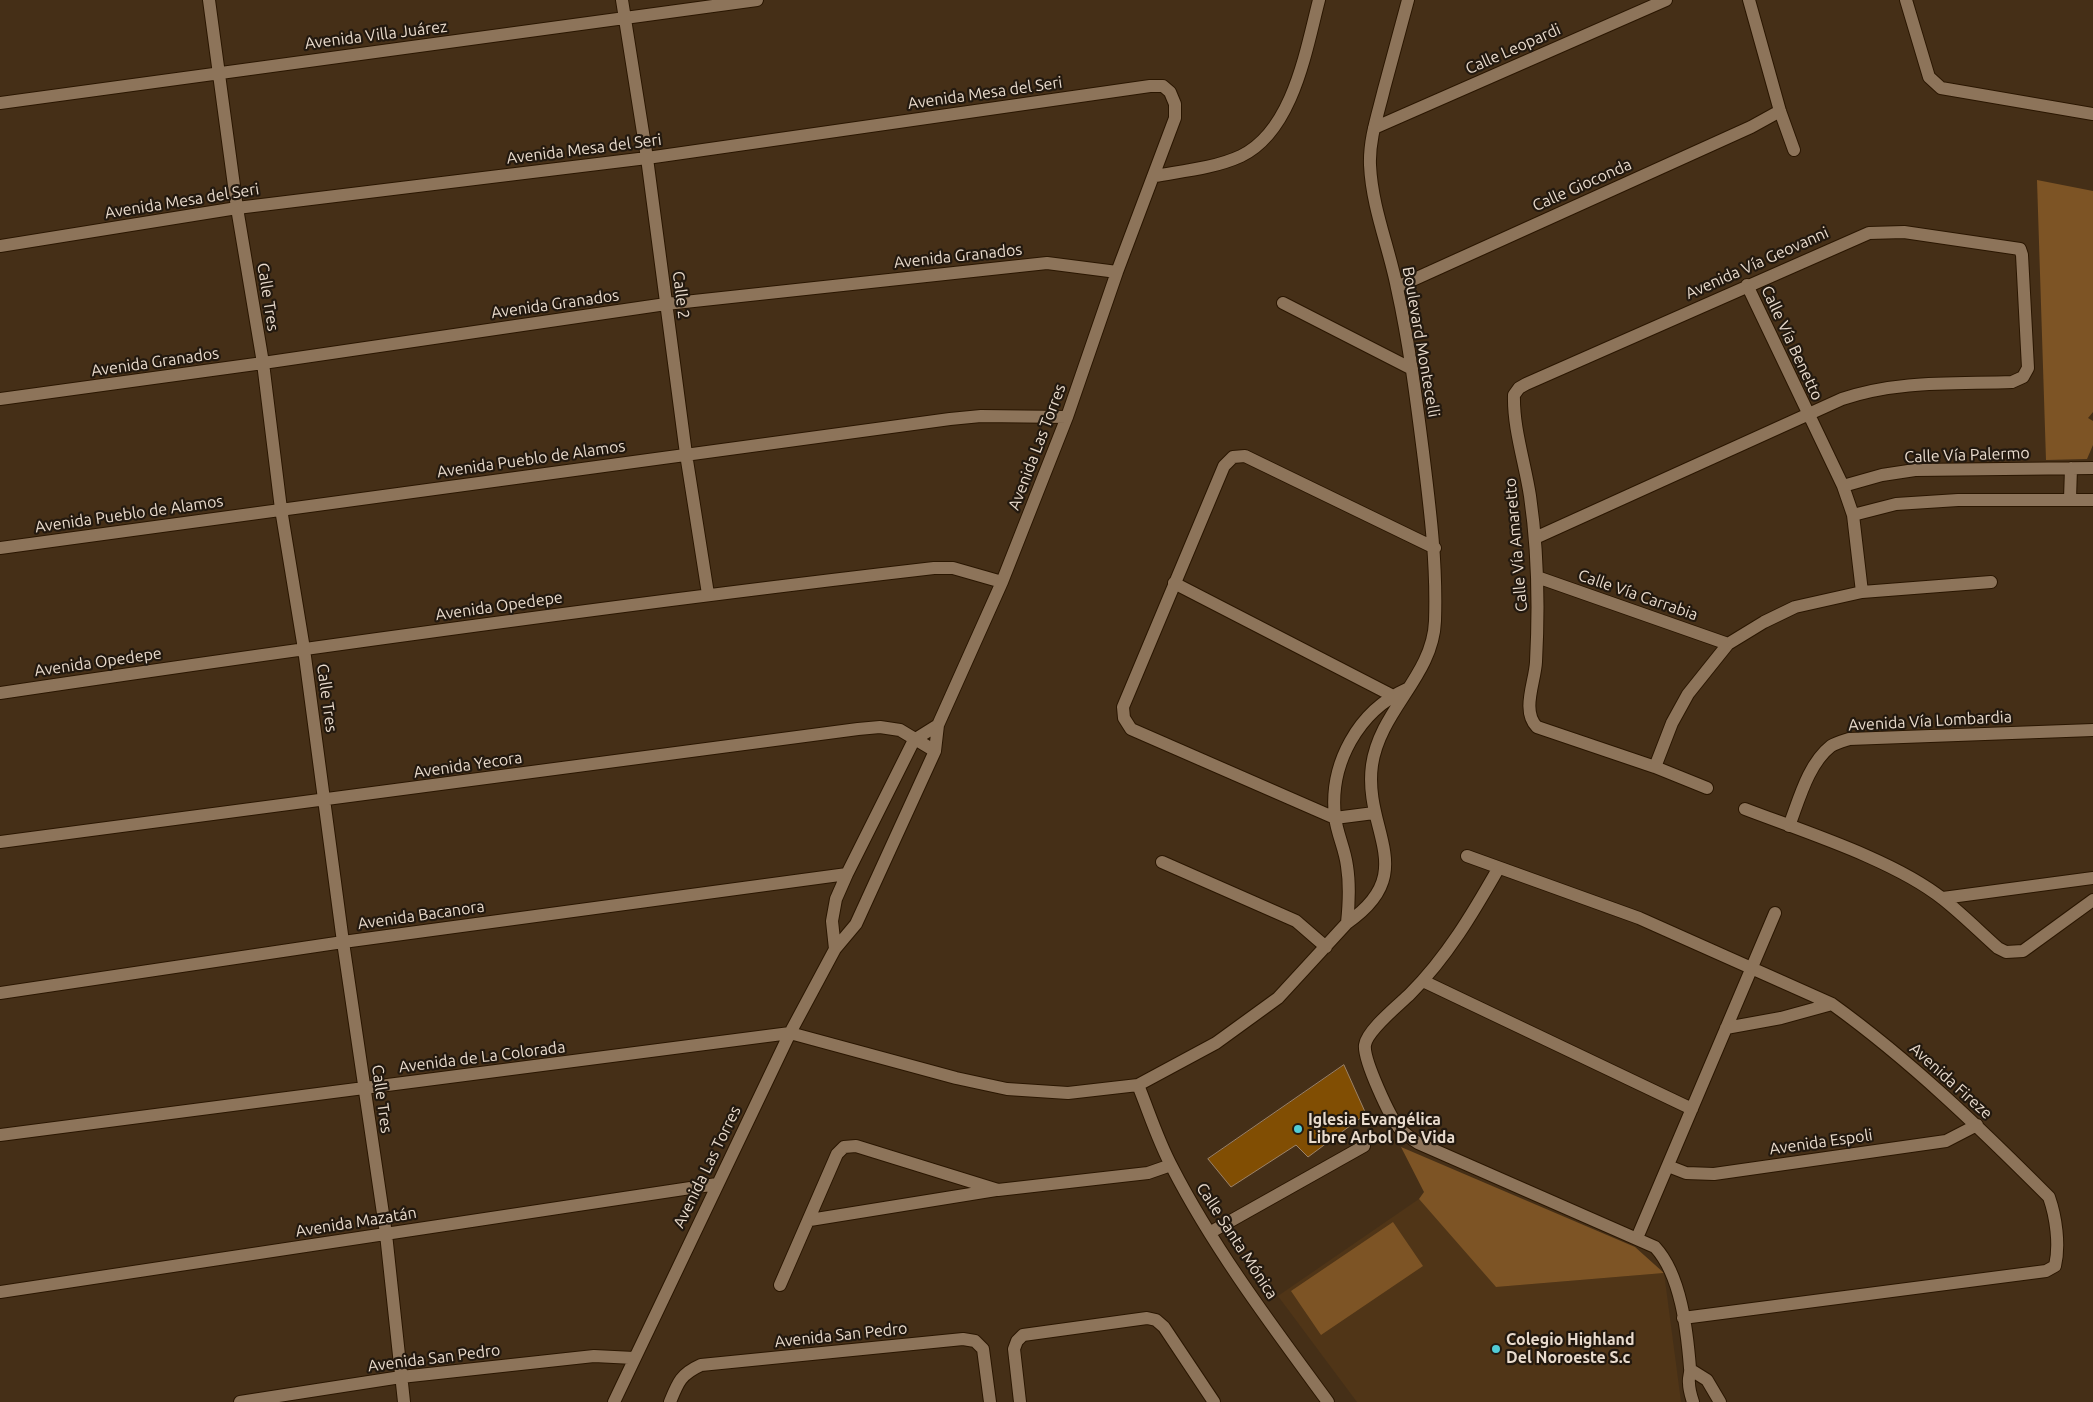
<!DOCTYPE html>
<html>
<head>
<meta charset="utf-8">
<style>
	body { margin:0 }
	canvas { display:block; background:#452f17 }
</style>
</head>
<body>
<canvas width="2093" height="1402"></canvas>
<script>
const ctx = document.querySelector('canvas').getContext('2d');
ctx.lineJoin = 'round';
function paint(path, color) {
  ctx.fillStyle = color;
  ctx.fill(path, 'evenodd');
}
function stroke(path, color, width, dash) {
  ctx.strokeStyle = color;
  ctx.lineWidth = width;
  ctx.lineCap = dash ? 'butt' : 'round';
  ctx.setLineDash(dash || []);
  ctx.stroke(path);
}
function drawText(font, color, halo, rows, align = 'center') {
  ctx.font = font + ' Ubuntu,sans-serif';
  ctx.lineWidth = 4.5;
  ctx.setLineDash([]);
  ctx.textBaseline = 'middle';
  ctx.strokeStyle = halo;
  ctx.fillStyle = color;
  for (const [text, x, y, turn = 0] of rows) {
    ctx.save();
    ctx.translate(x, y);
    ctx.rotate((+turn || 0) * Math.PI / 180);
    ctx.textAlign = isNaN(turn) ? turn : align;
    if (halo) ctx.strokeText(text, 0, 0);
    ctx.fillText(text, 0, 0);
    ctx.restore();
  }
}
paint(new Path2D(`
	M 1419,1199 L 1496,1287 L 1664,1273 L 1681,1402 L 1357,1402 L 1278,1296 Z`), '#503517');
paint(new Path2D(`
	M 2037,180 L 2093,191 L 2093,412 L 2088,418 L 2093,421 L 2093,445 L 2087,459 L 2046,460 Z
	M 1401,1147 L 1635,1247 L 1664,1273 L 1496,1287 L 1419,1199 L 1424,1192 Z
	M 1393,1222 L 1423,1266 L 1321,1335 L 1291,1291 Z`), '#7d5425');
const building = new Path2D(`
	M 1344,1065 L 1366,1114 L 1308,1157 L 1296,1145 L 1231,1187 L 1208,1159 Z`);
paint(building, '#814e03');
stroke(building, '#9c8268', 1);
const minor = new Path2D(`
	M 209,0 L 237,208 L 263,363 L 281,509 L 304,649 L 343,942 L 386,1234 L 404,1402
	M 622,0 L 647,158 L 686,454 L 708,594
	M 1749,0 L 1780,111 L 1794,150
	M 1906,0 L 1929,77 L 1941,88 L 2093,114
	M 0,103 L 757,0
	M 1374,128 L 1666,0
	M 1155,176 C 1183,171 1215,168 1241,156 C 1293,131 1306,50 1319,0
	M 0,246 L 237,208 L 647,158 L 1150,86 L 1163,86 L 1170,92 L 1175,104 L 1175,118 L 1117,272 L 1067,417 L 1002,582 L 938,725 L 935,751 L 856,924 L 835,949 L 790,1033 L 614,1402
	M 1747,285 L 1843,486 L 1853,515 L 1862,592
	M 1397,287 L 1751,127 L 1780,111
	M 1283,303 L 1412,369
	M 0,399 L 263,363 L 666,304 L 1047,263 L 1117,272
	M 1843,486 L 1882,475 L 1915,470 L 2093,468
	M 2070,499 L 2071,468
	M 1853,515 L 1896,504 L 1958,500 L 2093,500
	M 1535,538 L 1842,399 C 1898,380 1954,384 2012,382 L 2023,377 L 2028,368 L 2022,255 L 2020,249 L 1904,232 L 1869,233 L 1526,384 L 1519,388 L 1514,395 C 1513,428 1525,463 1530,496 C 1538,551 1539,606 1536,662 C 1535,682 1521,711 1537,727 L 1655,767 L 1707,788
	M 0,548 L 950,419 L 981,416 L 1067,417
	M 1537,577 L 1728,644
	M 1174,583 L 1399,699
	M 0,693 C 311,647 622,604 934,568 L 953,568 L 1002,582
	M 1655,767 L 1672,723 L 1688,694 L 1728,644 L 1764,622 L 1795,607 L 1862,592 L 1991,582
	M 1745,809 C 1805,832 1894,860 1943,899 C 1962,914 1980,932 1998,948 L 2006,952 L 2023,951 L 2093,900
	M 1374,813 L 1335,818 L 1131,729 L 1124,718 L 1123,707 L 1224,466 L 1233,457 L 1245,456 L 1435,548
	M 1789,826 C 1799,800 1808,764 1831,746 C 1836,743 1843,741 1849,739 L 2093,730
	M 0,842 L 858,729 L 880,727 L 900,730 L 935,751
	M 1467,856 L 1639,918 L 1832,1004 C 1911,1061 1980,1128 2049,1197 C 2056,1217 2060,1245 2055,1266 L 2046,1271 L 1683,1318
	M 1162,862 L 1296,921 L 1326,947
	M 1498,869 C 1473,913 1447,957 1410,994 C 1400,1004 1367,1030 1365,1045 C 1363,1059 1390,1118 1400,1129 C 1405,1134 1412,1139 1418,1143 L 1655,1247 C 1681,1275 1687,1330 1690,1368 C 1691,1373 1688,1378 1689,1383 C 1689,1389 1691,1396 1693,1402
	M 1943,898 L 2093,878
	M 1347,923 C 1349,904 1350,885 1347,866 C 1345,849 1337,834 1335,817 C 1329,764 1358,711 1407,689
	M 835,949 L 832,921 L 836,899 L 847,874 L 914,740 L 938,725
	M 1423,981 L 1692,1109
	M 0,993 L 343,942 L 847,874
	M 1726,1028 L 1781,1018 L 1832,1004
	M 1138,1085 C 1149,1112 1158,1141 1172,1167 C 1214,1249 1273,1327 1328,1402
	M 0,1135 L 790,1033 L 956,1078 L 1007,1089 L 1068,1093 L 1138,1085 L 1216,1043 L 1278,998 L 1347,923 C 1421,872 1363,831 1372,765 C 1380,710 1433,676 1435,621 C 1437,563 1430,509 1423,452 C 1416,397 1409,342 1397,288 C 1389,247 1372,208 1370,165 C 1369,139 1378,114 1384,89 C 1392,59 1400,30 1408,0
	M 1668,1166 L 1686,1173 L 1714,1174 L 1946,1141 L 1977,1125
	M 810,1220 L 996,1190
	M 1211,1232 L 1364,1146
	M 1637,1238 L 1775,913
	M 780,1285 L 837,1154 L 844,1147 L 856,1146 L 998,1190 L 1148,1173 L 1171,1165
	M 0,1292 L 717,1184
	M 1691,1370 L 1707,1380 L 1720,1402
	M 240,1402 L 401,1377 L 594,1356 L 634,1358
	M 670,1402 C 678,1382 681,1374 701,1365 L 963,1339 L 975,1341 L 983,1349 L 990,1402
	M 1020,1402 L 1014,1349 L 1017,1341 L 1023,1335 L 1147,1318 L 1156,1320 L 1164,1327 L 1214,1402`);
stroke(minor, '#2a1600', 14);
stroke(minor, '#8d745a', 12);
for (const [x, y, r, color] of [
	[1298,1129,5,"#52ccd6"],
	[1496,1349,5,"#52ccd6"]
]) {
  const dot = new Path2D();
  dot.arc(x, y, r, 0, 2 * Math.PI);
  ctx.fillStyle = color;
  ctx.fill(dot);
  stroke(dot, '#23190f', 2);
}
drawText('16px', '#e9dbcd', '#23190f', [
	["Avenida Villa Juárez",376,35,-7],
	["Calle Leopardi",1513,49,-24],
	["Avenida Mesa del Seri",985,93,-8],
	["Avenida Mesa del Seri",584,149,-7],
	["Calle Gioconda",1582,185,-24],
	["Avenida Mesa del Seri",182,201,-9],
	["Avenida Granados",958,256,-6],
	["Avenida Vía Geovanni",1757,263,-24],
	["Calle 2",681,295,83],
	["Calle Tres",268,297,81],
	["Avenida Granados",555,304,-8],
	["Boulevard Montecelli",1421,342,80],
	["Calle Vía Benetto",1792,343,65],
	["Avenida Granados",155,362,-8],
	["Avenida Las Torres",1037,447,-69],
	["Calle Vía Palermo",1967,455,-2],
	["Avenida Pueblo de Alamos",531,459,-8],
	["Avenida Pueblo de Alamos",129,514,-8],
	["Calle Vía Amaretto",1516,545,-95],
	["Calle Vía Carrabia",1638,595,19],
	["Avenida Opedepe",499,606,-8],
	["Avenida Opedepe",98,662,-8],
	["Calle Tres",327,698,82],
	["Avenida Vía Lombardia",1930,721,-3],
	["Avenida Yecora",468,765,-8],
	["Avenida Bacanora",421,915,-8],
	["Avenida de La Colorada",482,1057,-7],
	["Avenida Fireze",1951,1081,42],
	["Calle Tres",382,1099,82],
	["Avenida Espoli",1821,1142,-8],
	["Avenida Las Torres",707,1167,-64],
	["Avenida Mazatán",356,1222,-9],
	["Calle Santa Mónica",1237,1241,57],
	["Avenida San Pedro",841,1335,-6],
	["Avenida San Pedro",434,1358,-7]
]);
drawText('bold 16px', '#e9dbcd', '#23190f', [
	["Iglesia Evangélica",1308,1120],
	["Libre Arbol De Vida",1308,1138],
	["Colegio Highland",1506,1340],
	["Del Noroeste S.c",1506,1358]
], 'left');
</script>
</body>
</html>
